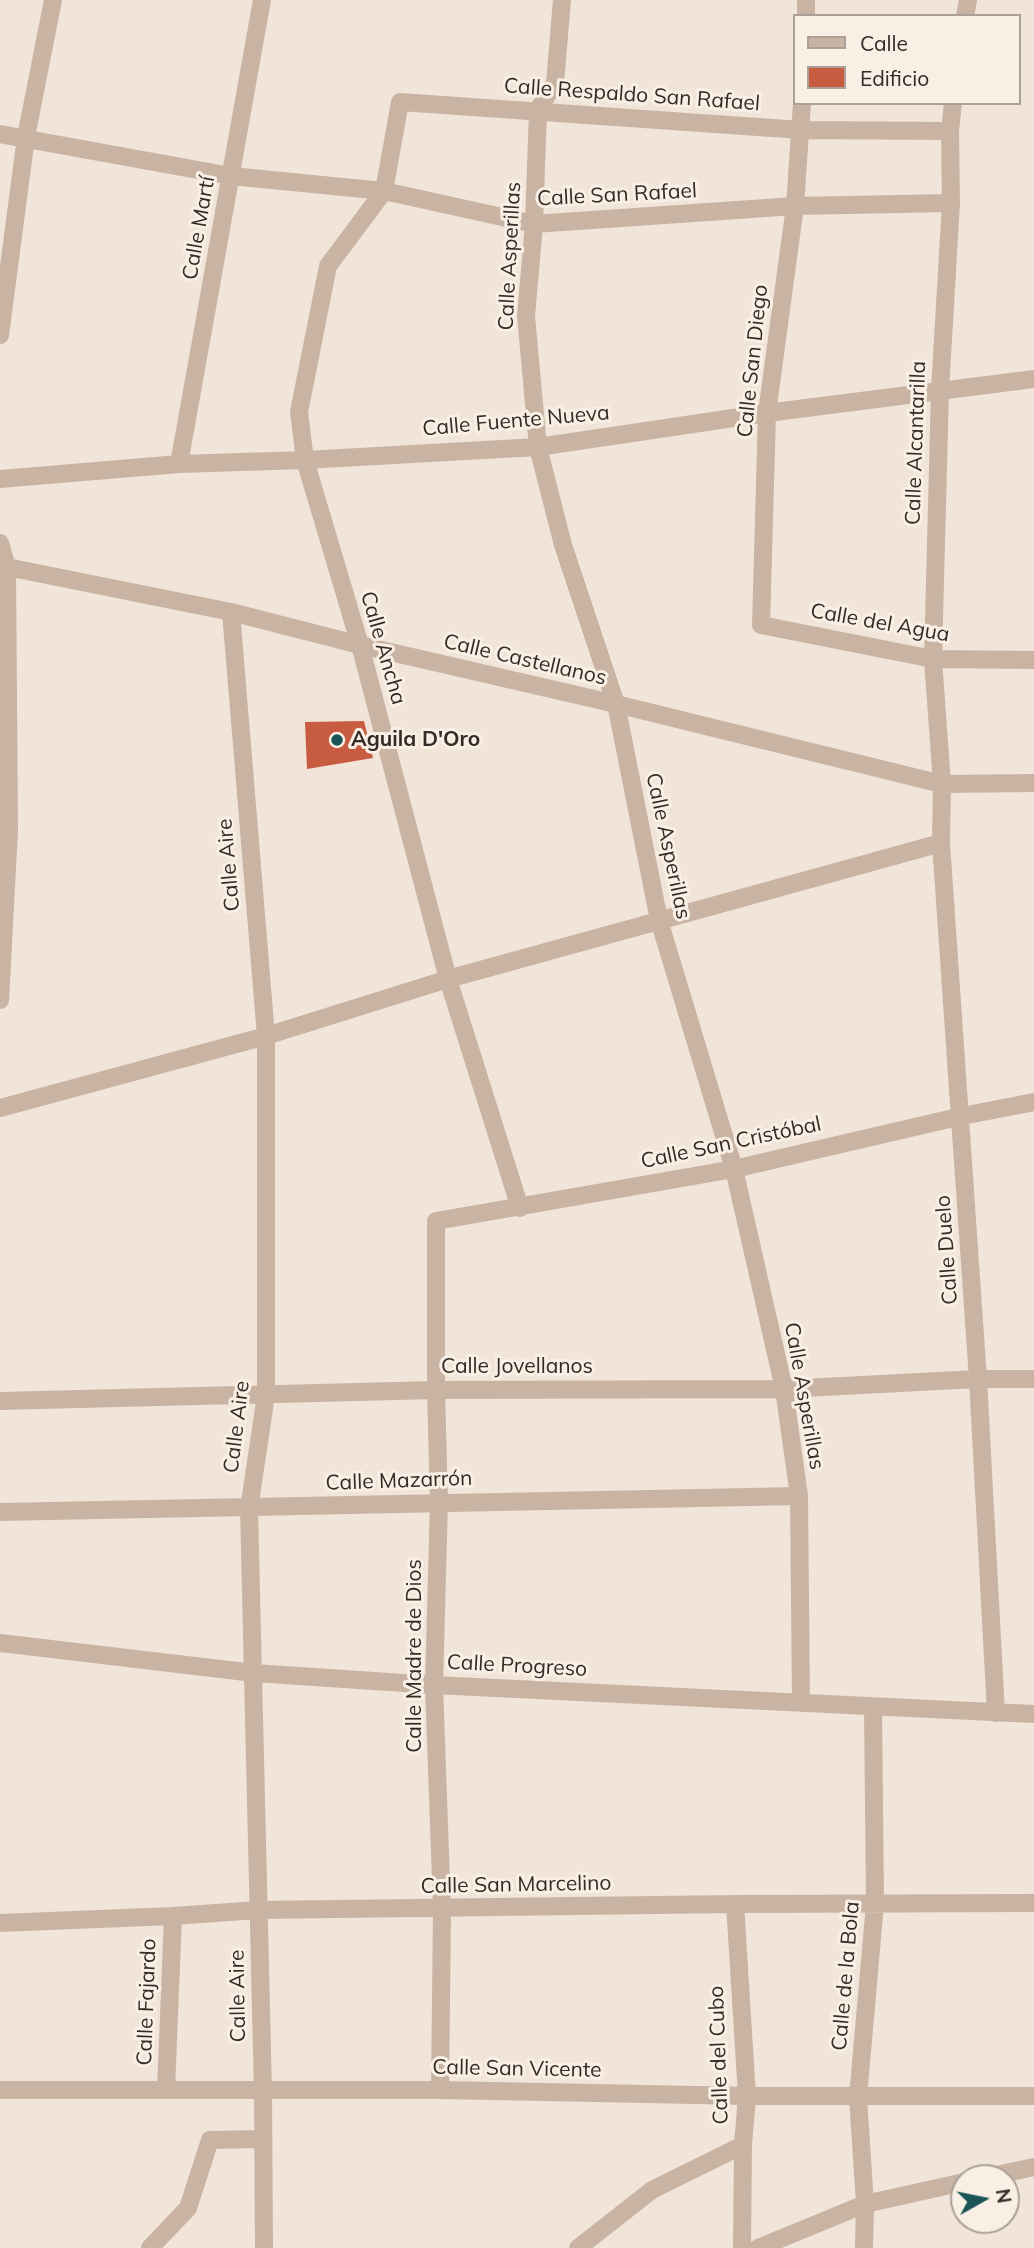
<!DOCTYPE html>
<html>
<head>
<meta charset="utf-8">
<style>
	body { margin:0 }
	#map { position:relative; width:1034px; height:2248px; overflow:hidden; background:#f1e4d8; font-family:Mulish,sans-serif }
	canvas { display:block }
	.legend { position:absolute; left:793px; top:14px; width:228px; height:91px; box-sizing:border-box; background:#f9efe4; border:2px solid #aaa098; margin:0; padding:9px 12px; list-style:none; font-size:21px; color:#342a26 }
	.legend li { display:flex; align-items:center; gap:14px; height:35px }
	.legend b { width:35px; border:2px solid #aaa098 }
	.north { position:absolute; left:950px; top:2164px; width:70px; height:70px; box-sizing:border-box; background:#f9efe4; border:2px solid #aaa098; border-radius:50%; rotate:81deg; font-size:19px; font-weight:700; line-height:28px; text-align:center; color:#342a26 }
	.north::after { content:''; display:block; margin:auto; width:24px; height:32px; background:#1b5456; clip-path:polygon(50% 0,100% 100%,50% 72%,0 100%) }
</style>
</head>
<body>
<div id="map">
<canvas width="1034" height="2248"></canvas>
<ul class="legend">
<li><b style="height:9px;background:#c9b4a4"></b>Calle</li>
<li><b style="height:19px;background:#c75c40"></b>Edificio</li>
</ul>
<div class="north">N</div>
</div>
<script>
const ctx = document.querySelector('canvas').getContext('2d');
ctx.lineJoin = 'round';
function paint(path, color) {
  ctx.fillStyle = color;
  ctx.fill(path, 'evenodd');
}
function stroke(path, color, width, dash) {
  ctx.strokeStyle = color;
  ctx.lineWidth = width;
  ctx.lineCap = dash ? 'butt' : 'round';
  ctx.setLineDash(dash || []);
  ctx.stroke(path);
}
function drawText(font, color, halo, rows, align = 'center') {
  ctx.font = font + ' Mulish,sans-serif';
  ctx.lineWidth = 6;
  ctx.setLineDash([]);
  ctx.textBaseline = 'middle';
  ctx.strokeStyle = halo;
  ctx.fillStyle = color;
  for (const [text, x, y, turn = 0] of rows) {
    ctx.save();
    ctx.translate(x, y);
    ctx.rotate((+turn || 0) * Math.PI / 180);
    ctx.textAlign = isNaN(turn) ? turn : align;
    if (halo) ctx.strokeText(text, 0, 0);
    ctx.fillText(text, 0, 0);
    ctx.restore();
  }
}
paint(new Path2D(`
	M 364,721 L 373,758 L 307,769 L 305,722 Z`), '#c75c40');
stroke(new Path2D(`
	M 562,0 L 555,83 L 538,110 L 534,224 L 526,316 L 538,447 L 563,545 L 616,704 L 659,920 L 734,1169 L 784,1389 L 799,1496 L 801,1703
	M 806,16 L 806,0
	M 965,16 L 968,0
	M 802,103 L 795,206 L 767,413 L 761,625 L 933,659 L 1034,660
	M 953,103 L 950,131 L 951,203 L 940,390 L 933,659 L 942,784 L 941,843 L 978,1379 L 996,1713
	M 0,134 L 231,176 L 384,191 L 534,224 L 795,206 L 951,203
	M 0,335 L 26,137 L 53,0
	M 179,464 L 262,0
	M 0,479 L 179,464 L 305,460 L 538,447 L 767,413 L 1034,379
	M 0,543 L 7,567 L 9,831 L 0,1000
	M 7,567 L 231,612 L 360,645 L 616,704 L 942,784 L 1034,783
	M 231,612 L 266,1036 L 266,1395 L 249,1509 L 263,2092 L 264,2248
	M 0,1108 L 266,1036 L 448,979 L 941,843
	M 520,1208 L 448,979 L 360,645 L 305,460 L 299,412 L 328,266 L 384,191 L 400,102 L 801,130 L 950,131
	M 0,1401 L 436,1390 L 784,1389 L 978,1379 L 1034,1379
	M 0,1512 C 266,1509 532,1500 799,1496
	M 0,1643 L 254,1673 L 434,1685 L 1034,1714
	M 735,1904 L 747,2096 L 743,2145 L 742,2248
	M 0,1923 L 173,1916 L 258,1910 L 735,1904 L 1034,1903
	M 0,2090 L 440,2090 L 747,2096 L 1034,2096
	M 166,2090 L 173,1916
	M 440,2090 L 442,1909 L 434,1685 L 439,1502 L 436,1390 L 436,1221 L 734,1169 L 962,1116 L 1034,1102
	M 982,2178 L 1034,2167
	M 150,2248 L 188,2208 L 210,2140 L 262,2139
	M 578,2248 L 652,2190 L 743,2145
	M 758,2248 L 865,2204 L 964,2182
	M 864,2248 L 865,2204 L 858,2097 L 875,1904 L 873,1707`), '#c9b4a4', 18);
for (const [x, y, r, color] of [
	[337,740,7,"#1b5456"]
]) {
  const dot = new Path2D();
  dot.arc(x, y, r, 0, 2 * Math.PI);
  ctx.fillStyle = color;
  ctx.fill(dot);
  stroke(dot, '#f9efe4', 2.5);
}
drawText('21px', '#342a26', '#f9efe4', [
	["Calle Respaldo San Rafael",632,95,4],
	["Calle San Rafael",617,195,-3],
	["Calle Martí",199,228,-80],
	["Calle Asperillas",510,256,-87],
	["Calle San Diego",753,361,-84],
	["Calle Fuente Nueva",516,421,-5],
	["Calle Alcantarilla",916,443,-88],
	["Calle del Agua",880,623,10],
	["Calle Ancha",383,648,74],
	["Calle Castellanos",525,660,13],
	["Calle Asperillas",668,846,78],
	["Calle Aire",229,865,-95],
	["Calle San Cristóbal",731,1143,-12],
	["Calle Duelo",947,1250,-94],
	["Calle Jovellanos",517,1367],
	["Calle Asperillas",804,1396,80],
	["Calle Aire",237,1427,-83],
	["Calle Mazarrón",399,1481,-2],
	["Calle Madre de Dios",415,1656,-90],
	["Calle Progreso",517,1666,3],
	["Calle San Marcelino",516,1885,-1],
	["Calle de la Bola",846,1976,-85],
	["Calle Aire",238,1996,-91],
	["Calle Fajardo",147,2002,-88],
	["Calle del Cubo",719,2055,-92],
	["Calle San Vicente",517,2069,1]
]);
drawText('bold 21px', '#342a26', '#f9efe4', [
	["Aguila D'Oro",351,740]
], 'left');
</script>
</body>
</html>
